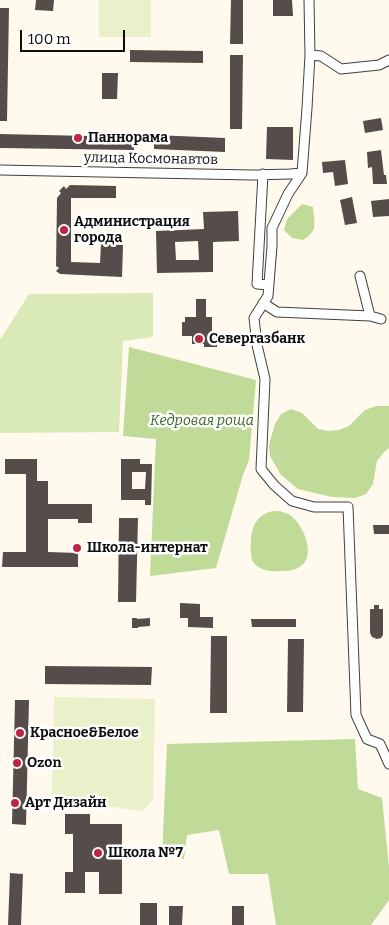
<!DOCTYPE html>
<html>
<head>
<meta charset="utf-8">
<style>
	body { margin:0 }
	#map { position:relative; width:389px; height:925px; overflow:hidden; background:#fff9ee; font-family:Bitter,serif }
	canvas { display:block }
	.scale { position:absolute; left:20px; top:30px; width:105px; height:22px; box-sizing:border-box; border:2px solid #0d0d0d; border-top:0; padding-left:6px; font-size:15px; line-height:18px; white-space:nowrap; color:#0d0d0d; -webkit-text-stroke:4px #fff; paint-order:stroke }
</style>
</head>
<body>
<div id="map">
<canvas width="389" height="925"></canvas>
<div class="scale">100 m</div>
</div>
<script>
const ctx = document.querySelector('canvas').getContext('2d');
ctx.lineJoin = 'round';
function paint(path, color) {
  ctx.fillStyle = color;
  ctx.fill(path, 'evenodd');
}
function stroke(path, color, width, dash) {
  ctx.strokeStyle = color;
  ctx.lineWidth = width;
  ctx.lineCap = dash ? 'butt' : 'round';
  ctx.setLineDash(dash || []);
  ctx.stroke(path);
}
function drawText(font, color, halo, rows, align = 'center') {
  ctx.font = font + ' Bitter,serif';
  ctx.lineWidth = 5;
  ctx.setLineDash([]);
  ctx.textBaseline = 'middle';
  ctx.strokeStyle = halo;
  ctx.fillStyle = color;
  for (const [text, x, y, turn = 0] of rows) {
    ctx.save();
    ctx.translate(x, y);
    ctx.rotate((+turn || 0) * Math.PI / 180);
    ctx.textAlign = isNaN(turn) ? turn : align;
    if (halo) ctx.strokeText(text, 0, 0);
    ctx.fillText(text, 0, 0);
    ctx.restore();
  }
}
paint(new Path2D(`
	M 153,293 L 153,337 L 123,341 L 119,432 L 0,433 L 0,340 L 29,294 Z`), '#d9e9b8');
paint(new Path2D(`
	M 302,204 L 313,207 C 314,224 319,230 303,240 L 292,238 L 284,230 L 287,219 Z
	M 129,347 L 256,380 L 249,460 L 243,475 L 216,568 L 150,576 L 156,439 L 123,436 Z
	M 376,406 L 389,406 L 389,448 L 384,452 L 377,461 L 373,484 L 366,494 L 355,498 L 332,497 L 298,489 L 281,475 L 270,456 L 269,445 L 275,424 L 281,414 L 291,409 L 302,413 L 318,429 L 328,431 L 339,430 L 349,426 L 365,410 Z
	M 279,511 C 282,512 287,513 290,515 C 304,525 318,558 298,568 C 292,571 286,571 279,571 C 270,572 257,570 252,560 C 252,560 251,553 251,553 C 250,538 251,519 267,513 C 271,511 275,511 279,511 Z
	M 355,739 L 358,789 L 382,798 L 389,867 L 389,900 L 371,925 L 276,925 L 268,874 L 229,874 L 219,830 L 187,835 L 184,859 L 162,855 L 167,744 Z`), '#c0da97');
paint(new Path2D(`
	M 99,0 L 151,0 L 151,37 L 99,37 Z
	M 54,697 L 155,699 L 153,800 L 143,811 L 52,799 Z`), '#e9f0ca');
paint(new Path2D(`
	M 36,0 L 54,0 L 53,11 L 35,10 Z
	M 231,0 L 243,0 L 243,44 L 230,44 Z
	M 273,0 L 292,0 L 293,16 L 273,16 Z
	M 0,8 L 9,8 L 7,121 L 0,121 Z
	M 130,50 L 203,51 L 203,63 L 130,62 Z
	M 230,55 L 243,55 L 242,129 L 230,129 Z
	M 102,73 L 118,73 L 117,99 L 102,99 Z
	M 381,118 L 383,130 L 365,133 L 363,121 Z
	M 267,127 L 293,127 L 293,160 L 266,159 Z
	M 0,134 L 134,137 L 134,150 L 0,148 Z
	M 154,135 L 225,138 L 225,152 L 154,149 Z
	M 381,150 L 384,175 L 386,175 L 387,184 L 373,184 L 372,167 L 368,168 L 367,152 Z
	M 345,160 L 348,184 L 335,186 L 333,172 L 323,173 L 322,162 Z
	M 70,185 L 116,186 L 116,198 L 71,198 L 71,262 L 100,263 L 101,244 L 123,245 L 122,277 L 60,274 L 56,271 L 59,268 L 56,266 L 57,198 L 61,193 L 59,191 L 64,186 L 66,189 Z
	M 352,197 L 357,223 L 345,225 L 340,200 Z
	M 389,199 L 389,216 L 373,217 L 371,201 Z
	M 238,211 L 239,241 L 213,242 L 213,272 L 157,273 L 156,231 L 204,229 L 203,212 ZM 198,241 L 199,260 L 176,260 L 175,242 Z
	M 196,299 L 206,299 L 206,317 L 212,317 L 212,332 L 215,332 L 215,337 L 217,337 L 217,347 L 204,347 L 204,344 L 192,344 L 192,336 L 182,336 L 182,322 L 185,322 L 185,317 L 196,317 Z
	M 5,459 L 37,459 L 37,481 L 48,481 L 48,504 L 92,504 L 92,523 L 78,523 L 78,519 L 48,519 L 48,552 L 78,553 L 78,567 L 2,567 L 3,552 L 26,552 L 26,474 L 5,474 Z
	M 121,459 L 140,459 L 140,464 L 152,464 L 151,505 L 145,505 L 145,500 L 121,500 ZM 132,472 L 146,472 L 145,489 L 132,489 Z
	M 119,518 L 138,518 L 136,602 L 118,602 Z
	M 373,525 L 389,525 L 389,534 L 374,534 Z
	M 180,603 L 200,604 L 200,617 L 213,617 L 213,628 L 188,627 L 188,618 L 180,618 Z
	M 374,605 L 379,605 L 379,609 L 383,609 L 383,635 L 381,638 L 377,639 L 372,637 L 370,633 L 370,609 L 374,609 Z
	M 132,618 L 137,618 L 137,619 L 150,618 L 150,626 L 138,627 L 138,628 L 132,628 Z
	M 251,619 L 296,619 L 296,627 L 252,627 Z
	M 211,636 L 227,636 L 227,713 L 210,713 Z
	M 288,639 L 304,639 L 303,712 L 287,712 Z
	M 45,666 L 152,667 L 151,685 L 45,684 Z
	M 15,700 L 29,700 L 26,825 L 12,824 Z
	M 65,814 L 90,814 L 90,824 L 122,824 L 122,894 L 99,894 L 99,872 L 85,872 L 85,893 L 65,893 L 65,872 L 73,872 L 73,834 L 65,834 Z
	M 10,873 L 23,874 L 21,925 L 8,925 Z
	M 140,903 L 157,903 L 157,925 L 140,925 Z
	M 169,906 L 183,906 L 182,925 L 169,925 Z
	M 232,906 L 244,906 L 244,925 L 232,925 Z`), '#564d4a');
const street = new Path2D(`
	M 309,0 L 310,55 L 307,108 L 302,173 L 288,194 L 272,228 L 272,246 L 268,296 L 254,318 L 257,345 L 265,379 L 261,469 L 274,485 L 292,501 L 314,507 L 348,507 L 356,715 L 367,739 L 380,744 L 389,764
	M 310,55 L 321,56 L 341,69 L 379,65 L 389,60
	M 0,170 L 252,175 L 290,174 L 302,173
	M 263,174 L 257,284 L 269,285
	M 360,276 L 370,316 L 381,319
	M 263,303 L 277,312 L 370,316`);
stroke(street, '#404040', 11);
stroke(street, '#fff', 9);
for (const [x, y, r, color] of [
	[78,138,5,"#bd2544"],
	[64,230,5,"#bd2544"],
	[199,339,5,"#bd2544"],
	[77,548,5,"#bd2544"],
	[20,733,5,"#bd2544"],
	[17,763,5,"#bd2544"],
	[15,803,5,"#bd2544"],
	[98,853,5,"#bd2544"]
]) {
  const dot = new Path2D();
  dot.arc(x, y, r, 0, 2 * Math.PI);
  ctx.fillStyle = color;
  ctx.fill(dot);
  stroke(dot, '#fff', 2);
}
drawText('bold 14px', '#0d0d0d', '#fff', [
	["Паннорама",88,138],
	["Администрация",74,222],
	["города",74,238],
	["Севергазбанк",209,339],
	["Школа-интернат",87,548],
	["Красное&Белое",30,733],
	["Ozon",27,763],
	["Арт Дизайн",25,803],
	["Школа №7",108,853]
], 'left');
drawText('14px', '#0d0d0d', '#fff', [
	["улица Космонавтов",151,159,1]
]);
drawText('italic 14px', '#38651e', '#fff', [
	["Кедровая роща",202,421]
]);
</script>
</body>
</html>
